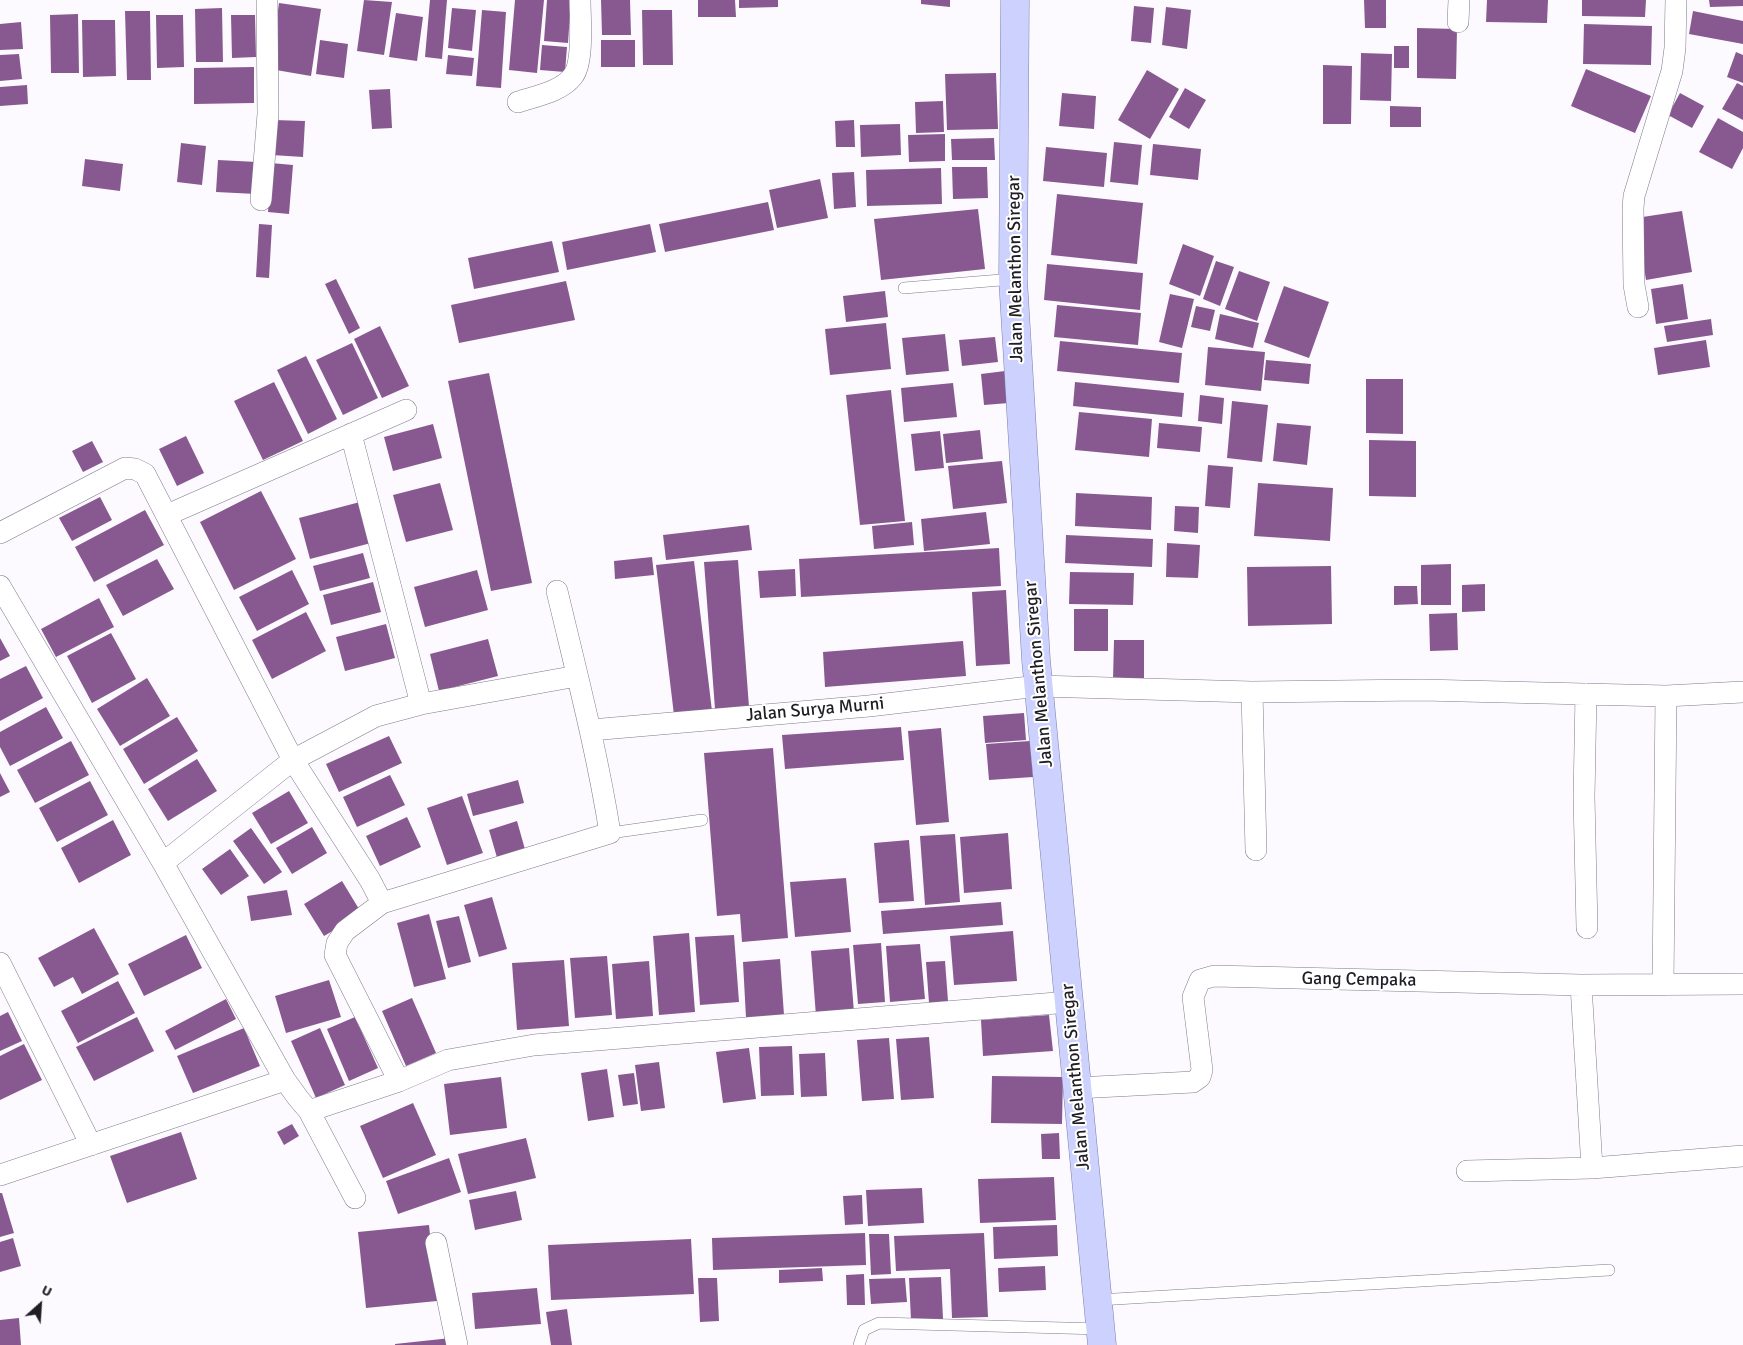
<!DOCTYPE html>
<html>
<head>
<meta charset="utf-8">
<style>
	body { margin:0 }
	#map { position:relative; width:1743px; height:1345px; overflow:hidden; background:#fcfafe; font-family:Signika,sans-serif }
	canvas { display:block }
	.north { position:absolute; left:15px; top:1280px; width:50px; height:50px; -webkit-text-stroke:4px #fff; paint-order:stroke; rotate:26deg; font-size:14px; font-weight:700; line-height:20px; text-align:center; color:#201e25 }
	.north::after { content:''; display:block; margin:auto; width:18px; height:22px; background:#201e25; clip-path:polygon(50% 0,100% 100%,50% 72%,0 100%) }
</style>
</head>
<body>
<div id="map">
<canvas width="1743" height="1345"></canvas>
<div class="north">U</div>
</div>
<script>
const ctx = document.querySelector('canvas').getContext('2d');
ctx.lineJoin = 'round';
function paint(path, color) {
  ctx.fillStyle = color;
  ctx.fill(path, 'evenodd');
}
function stroke(path, color, width, dash) {
  ctx.strokeStyle = color;
  ctx.lineWidth = width;
  ctx.lineCap = dash ? 'butt' : 'round';
  ctx.setLineDash(dash || []);
  ctx.stroke(path);
}
function drawText(font, color, halo, rows, align = 'center') {
  ctx.font = font + ' Signika,sans-serif';
  ctx.lineWidth = 4;
  ctx.setLineDash([]);
  ctx.textBaseline = 'middle';
  ctx.strokeStyle = halo;
  ctx.fillStyle = color;
  for (const [text, x, y, turn = 0] of rows) {
    ctx.save();
    ctx.translate(x, y);
    ctx.rotate((+turn || 0) * Math.PI / 180);
    ctx.textAlign = isNaN(turn) ? turn : align;
    if (halo) ctx.strokeText(text, 0, 0);
    ctx.fillText(text, 0, 0);
    ctx.restore();
  }
}
paint(new Path2D(`
	M 364,0 L 392,2 L 384,55 L 357,51 Z
	M 430,0 L 447,0 L 442,59 L 425,57 Z
	M 515,0 L 544,0 L 537,73 L 509,70 Z
	M 547,0 L 571,0 L 568,43 L 544,41 Z
	M 601,0 L 630,0 L 631,35 L 602,35 Z
	M 698,0 L 735,0 L 736,17 L 698,17 Z
	M 739,0 L 778,0 L 778,7 L 739,8 Z
	M 921,0 L 950,0 L 950,7 L 921,4 Z
	M 1364,0 L 1386,0 L 1386,28 L 1365,28 Z
	M 1487,0 L 1548,0 L 1547,23 L 1486,22 Z
	M 1582,0 L 1646,0 L 1645,17 L 1582,16 Z
	M 1709,0 L 1743,0 L 1743,6 L 1710,7 Z
	M 279,3 L 321,9 L 311,76 L 270,69 Z
	M 1134,6 L 1154,8 L 1151,43 L 1131,41 Z
	M 1166,7 L 1191,10 L 1187,49 L 1162,45 Z
	M 222,8 L 223,62 L 196,62 L 195,9 Z
	M 452,8 L 476,10 L 472,51 L 448,48 Z
	M 482,10 L 506,12 L 501,88 L 476,86 Z
	M 642,10 L 672,10 L 673,65 L 643,65 Z
	M 125,11 L 150,11 L 151,80 L 127,80 Z
	M 1693,11 L 1743,21 L 1743,44 L 1689,34 Z
	M 396,13 L 423,17 L 417,61 L 389,57 Z
	M 78,14 L 79,73 L 51,73 L 50,15 Z
	M 156,15 L 183,15 L 184,67 L 157,68 Z
	M 231,15 L 255,15 L 256,57 L 232,58 Z
	M 82,20 L 115,20 L 116,76 L 83,77 Z
	M 21,22 L 23,49 L 0,50 L 0,24 Z
	M 1584,24 L 1652,26 L 1651,65 L 1583,64 Z
	M 1417,28 L 1457,29 L 1456,79 L 1417,78 Z
	M 320,40 L 348,44 L 344,78 L 316,74 Z
	M 601,40 L 635,40 L 635,67 L 601,67 Z
	M 542,45 L 567,47 L 565,72 L 540,70 Z
	M 1394,46 L 1409,46 L 1409,68 L 1394,68 Z
	M 1736,52 L 1743,55 L 1743,83 L 1727,77 Z
	M 1361,53 L 1392,54 L 1391,101 L 1360,100 Z
	M 19,54 L 22,79 L 0,81 L 0,55 Z
	M 448,55 L 474,58 L 472,76 L 446,74 Z
	M 1323,65 L 1352,66 L 1351,124 L 1323,124 Z
	M 254,67 L 254,103 L 194,104 L 194,68 Z
	M 1586,69 L 1651,96 L 1635,133 L 1571,106 Z
	M 1147,70 L 1179,89 L 1150,139 L 1118,120 Z
	M 996,73 L 998,129 L 947,130 L 945,74 Z
	M 1737,83 L 1743,86 L 1743,120 L 1722,109 Z
	M 27,85 L 28,104 L 0,106 L 0,87 Z
	M 1185,88 L 1206,100 L 1189,129 L 1169,117 Z
	M 390,89 L 392,128 L 372,129 L 369,90 Z
	M 1062,93 L 1096,96 L 1094,129 L 1059,126 Z
	M 1680,93 L 1704,106 L 1692,128 L 1668,115 Z
	M 943,101 L 944,132 L 916,133 L 915,102 Z
	M 1390,106 L 1421,107 L 1421,127 L 1390,127 Z
	M 1718,118 L 1743,132 L 1743,148 L 1732,169 L 1699,152 Z
	M 274,120 L 305,121 L 303,157 L 272,155 Z
	M 854,120 L 855,147 L 836,147 L 835,121 Z
	M 900,124 L 901,155 L 861,157 L 860,125 Z
	M 945,134 L 945,161 L 909,162 L 908,135 Z
	M 994,138 L 995,160 L 952,160 L 951,139 Z
	M 1114,142 L 1142,145 L 1138,185 L 1110,182 Z
	M 181,143 L 206,146 L 202,185 L 177,182 Z
	M 1153,144 L 1201,149 L 1198,180 L 1150,175 Z
	M 1046,147 L 1107,153 L 1104,187 L 1043,181 Z
	M 85,159 L 123,164 L 120,191 L 82,186 Z
	M 218,160 L 257,162 L 256,194 L 216,192 Z
	M 271,163 L 293,165 L 289,214 L 268,212 Z
	M 952,167 L 987,167 L 988,198 L 953,199 Z
	M 941,168 L 942,204 L 867,206 L 866,170 Z
	M 854,172 L 856,207 L 834,209 L 832,173 Z
	M 820,179 L 828,218 L 777,228 L 769,190 Z
	M 1057,194 L 1143,203 L 1137,264 L 1051,255 Z
	M 768,202 L 774,230 L 665,252 L 659,224 Z
	M 978,209 L 985,269 L 881,280 L 874,219 Z
	M 1682,211 L 1692,272 L 1646,280 L 1636,218 Z
	M 259,224 L 272,225 L 269,278 L 256,277 Z
	M 650,224 L 656,252 L 567,270 L 562,242 Z
	M 552,241 L 559,272 L 474,289 L 468,258 Z
	M 1183,244 L 1214,256 L 1200,296 L 1169,284 Z
	M 1216,261 L 1234,267 L 1220,306 L 1203,299 Z
	M 1047,264 L 1143,273 L 1140,310 L 1044,300 Z
	M 1239,271 L 1270,282 L 1257,321 L 1225,309 Z
	M 336,279 L 360,328 L 349,334 L 325,284 Z
	M 566,281 L 575,320 L 459,343 L 451,305 Z
	M 1683,284 L 1688,319 L 1656,324 L 1651,289 Z
	M 1284,286 L 1329,302 L 1309,358 L 1264,342 Z
	M 885,291 L 888,317 L 846,322 L 843,296 Z
	M 1170,294 L 1194,299 L 1182,348 L 1159,342 Z
	M 1057,305 L 1141,313 L 1138,345 L 1054,337 Z
	M 1196,306 L 1215,310 L 1210,331 L 1191,327 Z
	M 1220,314 L 1259,323 L 1253,348 L 1215,339 Z
	M 1711,319 L 1713,335 L 1667,342 L 1664,326 Z
	M 886,323 L 891,369 L 830,375 L 825,329 Z
	M 380,326 L 409,386 L 382,398 L 354,339 Z
	M 945,334 L 949,371 L 906,375 L 902,338 Z
	M 995,337 L 998,362 L 962,366 L 959,340 Z
	M 1706,340 L 1710,367 L 1658,375 L 1654,348 Z
	M 1060,341 L 1182,353 L 1179,383 L 1057,371 Z
	M 352,343 L 378,398 L 343,415 L 316,360 Z
	M 1208,347 L 1265,352 L 1261,391 L 1205,385 Z
	M 306,356 L 337,419 L 308,434 L 277,370 Z
	M 1266,360 L 1311,364 L 1309,384 L 1264,380 Z
	M 1005,371 L 1009,403 L 984,405 L 981,374 Z
	M 489,373 L 532,583 L 491,591 L 448,381 Z
	M 1366,379 L 1403,379 L 1403,434 L 1366,433 Z
	M 274,382 L 303,441 L 263,460 L 234,401 Z
	M 1075,382 L 1184,393 L 1182,417 L 1073,406 Z
	M 953,383 L 957,417 L 904,422 L 901,388 Z
	M 891,390 L 905,521 L 860,525 L 846,395 Z
	M 1200,395 L 1224,398 L 1222,424 L 1198,421 Z
	M 1232,401 L 1268,405 L 1262,462 L 1227,458 Z
	M 1079,412 L 1152,419 L 1149,457 L 1075,450 Z
	M 1159,423 L 1202,427 L 1200,452 L 1157,448 Z
	M 1277,423 L 1311,426 L 1307,465 L 1273,461 Z
	M 433,424 L 442,458 L 393,471 L 384,437 Z
	M 980,430 L 983,459 L 946,463 L 943,434 Z
	M 940,431 L 944,468 L 915,471 L 911,434 Z
	M 186,436 L 204,473 L 177,486 L 159,449 Z
	M 1369,440 L 1416,441 L 1416,497 L 1369,496 Z
	M 92,441 L 103,462 L 83,472 L 72,451 Z
	M 1002,461 L 1007,503 L 953,509 L 948,466 Z
	M 1208,465 L 1233,467 L 1230,508 L 1205,506 Z
	M 440,483 L 453,530 L 406,542 L 393,495 Z
	M 1258,483 L 1333,488 L 1330,541 L 1254,536 Z
	M 261,491 L 296,559 L 234,590 L 200,522 Z
	M 1076,493 L 1152,497 L 1151,530 L 1075,526 Z
	M 100,497 L 112,520 L 72,541 L 59,518 Z
	M 360,502 L 371,543 L 310,559 L 299,518 Z
	M 1175,506 L 1199,507 L 1198,533 L 1174,531 Z
	M 145,510 L 164,545 L 94,582 L 75,547 Z
	M 986,512 L 990,544 L 924,551 L 921,519 Z
	M 912,522 L 914,545 L 874,549 L 872,526 Z
	M 749,525 L 752,550 L 666,560 L 663,535 Z
	M 1066,535 L 1153,539 L 1152,567 L 1065,563 Z
	M 1167,543 L 1200,545 L 1198,578 L 1166,577 Z
	M 999,548 L 1001,586 L 801,597 L 799,559 Z
	M 363,553 L 370,578 L 320,591 L 313,566 Z
	M 652,557 L 654,575 L 615,579 L 614,561 Z
	M 157,559 L 174,589 L 123,616 L 106,585 Z
	M 738,560 L 749,707 L 715,709 L 704,562 Z
	M 694,561 L 712,711 L 674,715 L 656,565 Z
	M 1451,564 L 1451,605 L 1421,605 L 1421,565 Z
	M 1331,566 L 1332,624 L 1248,626 L 1247,567 Z
	M 795,569 L 796,596 L 760,598 L 758,571 Z
	M 292,570 L 309,604 L 257,631 L 239,597 Z
	M 477,570 L 488,610 L 425,627 L 414,587 Z
	M 1070,572 L 1134,573 L 1133,605 L 1069,604 Z
	M 373,582 L 381,612 L 331,625 L 323,595 Z
	M 1485,584 L 1485,611 L 1462,612 L 1462,585 Z
	M 1394,586 L 1417,586 L 1418,604 L 1394,605 Z
	M 1006,590 L 1010,664 L 976,666 L 972,592 Z
	M 99,598 L 114,627 L 56,657 L 41,629 Z
	M 1074,609 L 1108,609 L 1108,651 L 1074,651 Z
	M 306,612 L 326,651 L 272,679 L 252,640 Z
	M 1457,613 L 1458,650 L 1430,651 L 1429,614 Z
	M 386,624 L 395,658 L 345,671 L 336,637 Z
	M 111,633 L 136,679 L 92,703 L 67,656 Z
	M 0,638 L 10,656 L 0,661 Z
	M 488,639 L 498,676 L 439,691 L 430,654 Z
	M 1114,640 L 1144,640 L 1144,681 L 1113,680 Z
	M 963,641 L 966,676 L 825,687 L 823,652 Z
	M 26,666 L 43,698 L 0,721 L 0,679 Z
	M 147,678 L 170,716 L 120,746 L 97,709 Z
	M 46,707 L 63,738 L 10,766 L 0,747 L 0,732 Z
	M 1024,713 L 1026,740 L 985,743 L 983,716 Z
	M 177,717 L 198,751 L 144,784 L 123,749 Z
	M 901,727 L 904,760 L 785,769 L 782,735 Z
	M 941,728 L 949,822 L 916,825 L 908,731 Z
	M 389,736 L 402,763 L 339,792 L 326,764 Z
	M 71,741 L 89,775 L 35,803 L 17,770 Z
	M 1030,741 L 1033,777 L 989,780 L 986,744 Z
	M 773,748 L 788,938 L 742,942 L 740,914 L 717,916 L 704,753 Z
	M 197,759 L 217,791 L 168,821 L 148,789 Z
	M 0,773 L 10,792 L 0,797 Z
	M 390,775 L 405,805 L 357,827 L 343,797 Z
	M 518,780 L 524,803 L 473,816 L 467,794 Z
	M 90,781 L 108,815 L 57,842 L 39,808 Z
	M 289,791 L 308,823 L 271,844 L 252,813 Z
	M 462,796 L 483,853 L 447,865 L 427,808 Z
	M 407,817 L 421,847 L 380,866 L 366,836 Z
	M 113,820 L 131,855 L 79,883 L 61,848 Z
	M 517,821 L 526,853 L 498,861 L 489,830 Z
	M 312,827 L 327,853 L 292,874 L 276,848 Z
	M 251,828 L 282,872 L 264,884 L 233,841 Z
	M 1008,833 L 1012,889 L 964,893 L 960,837 Z
	M 955,834 L 960,902 L 925,905 L 920,836 Z
	M 909,840 L 914,901 L 879,903 L 874,843 Z
	M 230,849 L 249,876 L 221,895 L 202,869 Z
	M 846,878 L 851,932 L 795,937 L 790,882 Z
	M 342,881 L 362,914 L 324,936 L 304,904 Z
	M 287,890 L 292,915 L 251,921 L 247,896 Z
	M 492,897 L 507,949 L 479,957 L 464,905 Z
	M 1001,902 L 1003,925 L 883,934 L 881,911 Z
	M 429,914 L 446,979 L 414,987 L 397,923 Z
	M 459,916 L 471,962 L 448,968 L 436,921 Z
	M 94,928 L 119,974 L 82,994 L 73,977 L 54,987 L 38,958 Z
	M 1013,931 L 1017,981 L 954,985 L 950,936 Z
	M 689,933 L 695,1012 L 659,1015 L 653,936 Z
	M 186,935 L 202,968 L 144,996 L 128,964 Z
	M 734,935 L 739,1002 L 700,1005 L 695,937 Z
	M 881,943 L 885,1002 L 858,1004 L 853,945 Z
	M 920,944 L 925,999 L 890,1002 L 886,946 Z
	M 849,948 L 854,1013 L 816,1016 L 811,951 Z
	M 607,956 L 612,1015 L 575,1018 L 570,958 Z
	M 780,959 L 784,1015 L 746,1018 L 743,962 Z
	M 564,960 L 569,1026 L 517,1030 L 512,963 Z
	M 649,961 L 653,1016 L 616,1019 L 612,964 Z
	M 945,961 L 948,1001 L 929,1003 L 926,962 Z
	M 329,980 L 341,1017 L 286,1033 L 275,996 Z
	M 118,981 L 135,1013 L 78,1043 L 61,1011 Z
	M 412,998 L 436,1053 L 406,1066 L 382,1011 Z
	M 226,999 L 236,1019 L 175,1050 L 165,1031 Z
	M 8,1012 L 22,1041 L 0,1051 L 0,1016 Z
	M 1049,1015 L 1053,1051 L 983,1056 L 981,1020 Z
	M 137,1017 L 154,1051 L 94,1081 L 76,1047 Z
	M 355,1017 L 378,1068 L 349,1081 L 327,1029 Z
	M 244,1028 L 260,1066 L 193,1093 L 177,1056 Z
	M 320,1028 L 345,1085 L 316,1098 L 291,1041 Z
	M 929,1037 L 934,1098 L 901,1100 L 896,1039 Z
	M 889,1038 L 894,1099 L 862,1101 L 857,1040 Z
	M 24,1044 L 42,1080 L 0,1100 L 0,1056 Z
	M 792,1046 L 794,1095 L 761,1096 L 759,1047 Z
	M 749,1048 L 756,1099 L 723,1103 L 716,1052 Z
	M 825,1053 L 827,1096 L 801,1097 L 799,1054 Z
	M 659,1062 L 665,1108 L 641,1111 L 635,1065 Z
	M 607,1069 L 614,1117 L 588,1121 L 581,1073 Z
	M 634,1073 L 638,1104 L 623,1106 L 618,1075 Z
	M 992,1076 L 1063,1077 L 1062,1124 L 991,1123 Z
	M 501,1077 L 507,1128 L 450,1135 L 444,1084 Z
	M 413,1103 L 436,1155 L 383,1178 L 360,1126 Z
	M 292,1124 L 299,1136 L 284,1145 L 277,1132 Z
	M 181,1132 L 197,1179 L 127,1203 L 110,1156 Z
	M 1059,1133 L 1060,1159 L 1042,1159 L 1041,1134 Z
	M 526,1138 L 536,1178 L 468,1194 L 458,1154 Z
	M 449,1158 L 461,1192 L 398,1214 L 386,1181 Z
	M 1054,1177 L 1056,1220 L 980,1223 L 978,1179 Z
	M 922,1188 L 924,1223 L 868,1226 L 866,1190 Z
	M 516,1191 L 522,1220 L 475,1230 L 469,1200 Z
	M 0,1193 L 2,1193 L 14,1233 L 0,1237 Z
	M 862,1195 L 863,1224 L 845,1225 L 843,1196 Z
	M 429,1225 L 437,1301 L 366,1308 L 358,1232 Z
	M 1057,1225 L 1058,1256 L 994,1259 L 993,1227 Z
	M 865,1233 L 866,1265 L 713,1270 L 712,1238 Z
	M 984,1233 L 988,1317 L 952,1318 L 950,1269 L 896,1271 L 894,1236 Z
	M 869,1234 L 889,1234 L 891,1274 L 871,1275 Z
	M 13,1238 L 21,1266 L 0,1272 L 0,1242 Z
	M 691,1239 L 694,1294 L 551,1300 L 548,1245 Z
	M 1045,1266 L 1046,1290 L 999,1292 L 998,1268 Z
	M 822,1268 L 823,1281 L 779,1283 L 779,1270 Z
	M 864,1274 L 865,1305 L 847,1305 L 846,1275 Z
	M 941,1277 L 943,1319 L 911,1320 L 909,1278 Z
	M 698,1278 L 717,1278 L 719,1321 L 700,1322 Z
	M 905,1278 L 907,1302 L 871,1304 L 869,1279 Z
	M 537,1288 L 541,1324 L 475,1329 L 472,1293 Z
	M 567,1309 L 572,1345 L 551,1345 L 546,1312 Z
	M 19,1318 L 21,1345 L 0,1345 L 0,1320 Z
	M 451,1338 L 451,1345 L 395,1345 L 395,1344 Z`), '#885991');
const service = new Path2D(`
	M 904,288 L 1013,279
	M 610,833 L 702,820
	M 1098,1300 L 1609,1270
	M 859,1345 L 864,1330 L 879,1323 L 1101,1329`);
const minor = new Path2D(`
	M 1458,22 L 1459,0
	M 518,102 C 536,96 561,92 573,76 C 584,62 580,18 580,0
	M 261,200 L 268,114 L 267,0
	M 1638,307 L 1634,285 L 1633,208 L 1634,196 L 1672,71 L 1675,48 L 1676,0
	M 351,434 L 421,704
	M 167,515 L 406,410
	M 0,533 L 125,468 L 135,469 L 145,474 L 293,760 L 370,880 L 382,903 L 610,833 C 597,751 576,671 557,591
	M 0,586 L 163,863 L 285,1080 L 298,1098 L 309,1111 L 399,1081 L 448,1060 L 534,1045 L 1069,1002
	M 1252,692 L 1256,850
	M 1586,694 L 1584,797 L 1587,928
	M 591,730 L 869,706 L 1038,686 L 1252,692 L 1422,690 L 1666,696 L 1743,692
	M 163,863 L 293,760 L 376,716 L 421,704 L 577,676
	M 382,903 L 345,931 L 337,943 L 335,955 L 399,1081
	M 0,963 L 91,1145
	M 1581,985 L 1592,1168
	M 1663,985 L 1666,696
	M 1077,1088 L 1193,1082 L 1200,1077 L 1202,1070 L 1193,997 L 1200,980 L 1214,976 L 1581,985 L 1743,984
	M 309,1111 L 355,1198
	M 1467,1171 L 1592,1168 L 1743,1156
	M 0,1175 L 285,1080
	M 436,1243 L 457,1345`);
const primary = new Path2D(`
	M 1015,0 L 1013,279 L 1036,660 L 1102,1345`);
stroke(service, '#807a8d', 12);
stroke(minor, '#807a8d', 22);
stroke(primary, '#7a7fb0', 29);
stroke(service, '#fff', 11);
stroke(minor, '#fff', 21);
stroke(primary, '#cdd1fd', 28);
drawText('18px', '#201e25', '#fff', [
	["Jalan Melanthon Siregar",1016,269,-91],
	["Jalan Melanthon Siregar",1039,674,-95],
	["Jalan Surya Murni",815,710,-5],
	["Gang Cempaka",1359,980,1],
	["Jalan Melanthon Siregar",1076,1077,-95]
]);
</script>
</body>
</html>
